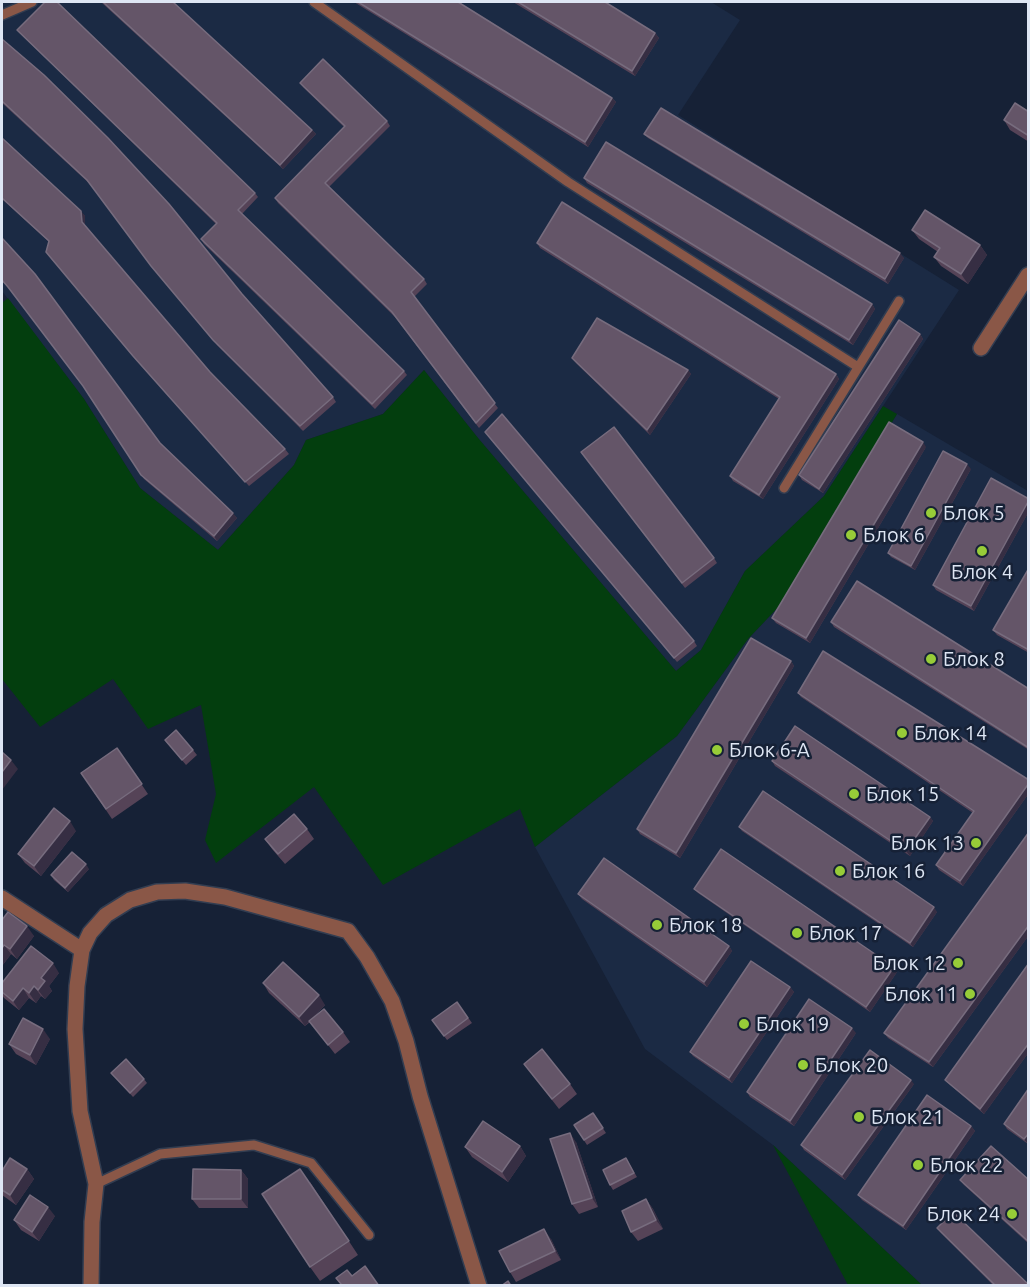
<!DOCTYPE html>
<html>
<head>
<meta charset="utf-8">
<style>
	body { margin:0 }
	#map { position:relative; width:1030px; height:1287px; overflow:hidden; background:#162136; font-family:Ubuntu,sans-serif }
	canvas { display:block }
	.frame { position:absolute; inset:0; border:3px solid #dee6f4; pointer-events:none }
</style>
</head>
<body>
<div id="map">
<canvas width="1030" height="1287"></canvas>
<div class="frame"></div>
</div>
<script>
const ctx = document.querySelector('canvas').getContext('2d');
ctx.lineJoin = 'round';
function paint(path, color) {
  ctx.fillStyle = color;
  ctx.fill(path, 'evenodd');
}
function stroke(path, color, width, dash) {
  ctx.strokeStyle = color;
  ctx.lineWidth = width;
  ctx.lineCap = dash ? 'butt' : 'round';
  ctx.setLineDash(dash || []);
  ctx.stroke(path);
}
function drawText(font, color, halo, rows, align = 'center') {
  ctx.font = font + ' Ubuntu,sans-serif';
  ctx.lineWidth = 5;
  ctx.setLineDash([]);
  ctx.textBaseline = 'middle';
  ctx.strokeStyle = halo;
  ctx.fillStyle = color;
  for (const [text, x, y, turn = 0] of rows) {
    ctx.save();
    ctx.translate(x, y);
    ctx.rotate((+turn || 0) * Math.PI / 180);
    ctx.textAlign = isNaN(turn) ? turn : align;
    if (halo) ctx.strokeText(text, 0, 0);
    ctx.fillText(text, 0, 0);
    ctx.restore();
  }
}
paint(new Path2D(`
	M 2,2 L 711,2 L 740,20 L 678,115 L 959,290 L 824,496 L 745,571 L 701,650 L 676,671 L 478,438 L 424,370 L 383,414 L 306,440 L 294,465 L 218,550 L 140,488 L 84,399 L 2,291 Z
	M 897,414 L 1028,491 L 1028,1285 L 922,1285 L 773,1145 L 645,1049 L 535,847 L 677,736 L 748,639 L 784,601 Z`), '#1b2a44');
paint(new Path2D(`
	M 8,298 L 84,399 L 140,488 L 218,550 L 294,465 L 306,440 L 383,414 L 424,370 L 478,438 L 676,671 L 701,650 L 745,571 L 824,496 L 883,406 L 897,414 L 784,601 L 748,639 L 677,736 L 535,847 L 520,809 L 383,885 L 314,787 L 216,863 L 205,840 L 216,794 L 201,705 L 148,729 L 113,679 L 40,727 L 2,679 L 2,303 Z
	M 773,1145 L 922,1285 L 848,1285 Z`), '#033e0e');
const service = new Path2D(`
	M 314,2 L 568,182 L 858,367
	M 2,15 L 32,2
	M 784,488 L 899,301
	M 96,1184 L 160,1154 L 254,1145 L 311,1163 L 369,1235`);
const minor = new Path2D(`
	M 981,348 L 1028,275
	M 2,898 L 82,950
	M 91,1286 L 92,1222 L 96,1184 L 80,1111 L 75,1029 L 77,986 L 82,950 L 90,933 L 106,915 L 130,900 L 157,892 L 185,891 L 225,897 L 348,931 L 367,957 L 392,1001 L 406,1041 L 420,1096 L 479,1286`);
stroke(service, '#323d51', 12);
stroke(minor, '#323d51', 18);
stroke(service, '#8a5747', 9);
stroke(minor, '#8a5747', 15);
paint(new Path2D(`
	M 101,2 L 173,2 L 312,130 L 316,134 L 283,169 Z
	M 354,2 L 458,2 L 612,98 L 616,102 L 588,147 Z
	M 513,2 L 605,2 L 655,33 L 659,38 L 635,76 Z
	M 17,30 L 255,193 L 258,197 L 242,214 L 404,371 L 407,375 L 375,409 L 204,244 L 201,239 L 216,224 L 21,34 Z
	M 2,39 L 242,294 L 333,397 L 336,402 L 303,431 L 217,345 L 155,270 L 91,185 L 2,103 Z
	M 300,83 L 387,121 L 390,126 L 329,187 L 424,279 L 427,284 L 414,297 L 498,408 L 479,428 L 395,317 L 278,203 L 275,198 L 344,127 L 303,87 Z
	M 1029,112 L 1029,142 L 1010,130 L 1004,120 Z
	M 644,134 L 904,258 L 888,284 L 648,138 Z
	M 2,138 L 85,216 L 85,226 L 210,372 L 285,449 L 289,454 L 249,486 L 137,361 L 49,256 L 46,252 L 49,242 L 2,199 Z
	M 584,178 L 872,304 L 875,309 L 853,345 L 587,183 Z
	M 912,230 L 980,245 L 987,255 L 968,284 L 941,266 L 934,257 L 938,252 L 919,239 Z
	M 2,238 L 160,443 L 237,518 L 217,541 L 144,479 L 85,388 L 12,292 L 2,281 Z
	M 537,243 L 836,374 L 839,379 L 763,499 L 733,481 L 730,476 L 779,399 L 540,248 Z
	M 920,334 L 923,339 L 823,493 L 802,480 L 799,475 Z
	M 572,358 L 688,370 L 691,374 L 650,435 L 576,363 Z
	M 485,432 L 694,641 L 697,646 L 677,662 Z
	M 926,447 L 810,643 L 776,623 L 772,618 Z
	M 581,452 L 714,558 L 717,563 L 685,588 Z
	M 971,469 L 915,570 L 891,557 L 888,553 Z
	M 1029,499 L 1029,511 L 974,611 L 936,590 L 933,585 Z
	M 1029,568 L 1029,653 L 997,635 L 993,630 Z
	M 831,622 L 1029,689 L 1029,750 L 834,627 Z
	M 791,661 L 794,666 L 680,858 L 640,834 L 637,829 Z
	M 798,693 L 1029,780 L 1029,793 L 963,886 L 939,870 L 936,865 L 973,813 L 801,697 Z
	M 165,740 L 193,750 L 197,755 L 186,765 Z
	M 117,748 L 148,794 L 112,819 L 81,773 Z
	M 772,761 L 930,817 L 933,821 L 910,856 L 775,766 Z
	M 739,827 L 937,912 L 913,947 L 742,831 Z
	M 307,829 L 314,839 L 285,864 L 272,849 L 265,839 Z
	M 76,831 L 41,876 L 25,863 L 18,854 Z
	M 1029,832 L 1029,935 L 933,1067 L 888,1038 L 884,1033 Z
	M 89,869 L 68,892 L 54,880 L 51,875 Z
	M 694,889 L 897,972 L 870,1012 L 698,893 Z
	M 578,894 L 729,946 L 732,951 L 707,987 L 582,899 Z
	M 2,920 L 34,936 L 17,959 L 11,954 L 2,966 Z
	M 1029,963 L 1029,1052 L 984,1114 L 949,1084 L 945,1080 Z
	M 59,973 L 49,986 L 52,991 L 45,999 L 41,996 L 36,1003 L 29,998 L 19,1010 L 4,998 L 2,995 L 2,983 Z
	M 263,983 L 325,1005 L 313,1018 L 343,1032 L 350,1042 L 335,1054 L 310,1022 L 305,1026 L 269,993 Z
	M 790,987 L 794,992 L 732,1083 L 693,1056 L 690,1052 Z
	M 457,1002 L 472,1023 L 447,1040 L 432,1020 Z
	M 856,1033 L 794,1126 L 750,1097 L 747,1092 Z
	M 50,1039 L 36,1065 L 16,1054 L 9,1044 Z
	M 524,1064 L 570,1084 L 577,1094 L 559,1109 Z
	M 111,1073 L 144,1079 L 147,1083 L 133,1097 Z
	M 914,1084 L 845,1180 L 804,1150 L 801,1145 Z
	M 1029,1088 L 1029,1143 L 1028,1144 L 1007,1129 L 1004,1124 Z
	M 593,1113 L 606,1133 L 587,1145 L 574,1125 Z
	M 971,1126 L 975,1131 L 906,1230 L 862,1200 L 858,1195 Z
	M 576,1142 L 598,1207 L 579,1214 L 572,1204 Z
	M 520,1146 L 526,1156 L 508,1182 L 472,1157 L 465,1147 Z
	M 626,1158 L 637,1177 L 613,1190 L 610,1185 Z
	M 27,1169 L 34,1179 L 16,1205 L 2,1195 L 2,1171 Z
	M 241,1170 L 248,1179 L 248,1208 L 199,1208 L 192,1199 Z
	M 960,1180 L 1029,1180 L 1029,1244 L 964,1185 Z
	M 310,1182 L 358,1255 L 320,1281 L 310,1267 Z
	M 646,1199 L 653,1209 L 663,1229 L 638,1241 L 631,1232 Z
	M 55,1216 L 39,1241 L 21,1230 L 14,1220 Z
	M 937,1228 L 1029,1286 L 994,1286 L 941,1233 Z
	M 551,1239 L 561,1260 L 516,1282 L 510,1272 Z`), '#554357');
paint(new Path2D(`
	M 655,33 L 659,38 L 635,76 L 632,71 Z
	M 612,98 L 616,102 L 588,147 L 585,142 Z
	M 312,130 L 316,134 L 283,169 L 280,165 Z
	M 81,211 L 85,216 L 85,227 L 82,222 Z
	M 980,245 L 987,255 L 968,284 L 961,274 Z
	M 900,253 L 904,258 L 888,284 L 885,279 Z
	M 872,304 L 875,309 L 853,345 L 849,340 Z
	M 920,334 L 923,339 L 823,493 L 819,489 Z
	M 688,370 L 691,374 L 650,435 L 647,430 Z
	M 836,374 L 839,379 L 763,499 L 759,495 Z
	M 923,442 L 926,447 L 810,643 L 806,638 Z
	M 967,464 L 971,469 L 915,570 L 911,566 Z
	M 1029,500 L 1029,511 L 974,611 L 971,606 Z
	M 233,513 L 237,518 L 217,541 L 214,536 Z
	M 791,661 L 794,666 L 680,858 L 676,853 Z
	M 11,760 L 18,769 L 2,790 L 2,772 Z
	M 1029,783 L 1029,793 L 963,886 L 960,881 Z
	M 930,817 L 933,821 L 910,856 L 906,851 Z
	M 70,821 L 76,831 L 41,876 L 34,866 Z
	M 86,864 L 89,869 L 68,892 L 65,888 Z
	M 934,907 L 937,912 L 913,947 L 910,943 Z
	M 1029,925 L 1029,935 L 933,1067 L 929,1062 Z
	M 27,926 L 34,936 L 17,959 L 10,949 Z
	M 4,945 L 11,954 L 2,966 L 2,948 Z
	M 729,946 L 732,951 L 707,987 L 704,982 Z
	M 53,963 L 59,973 L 49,986 L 52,991 L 45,999 L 38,990 L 41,978 Z
	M 894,967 L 897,972 L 870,1012 L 866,1007 Z
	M 34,986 L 41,996 L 36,1003 L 29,993 Z
	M 790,987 L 794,992 L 732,1083 L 729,1078 Z
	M 23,988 L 29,998 L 19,1010 L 13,1001 Z
	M 319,995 L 325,1005 L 305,1026 L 299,1017 Z
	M 852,1028 L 856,1033 L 794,1126 L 790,1121 Z
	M 43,1029 L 50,1039 L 36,1065 L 30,1055 Z
	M 1029,1043 L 1029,1052 L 984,1114 L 980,1109 Z
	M 911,1080 L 914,1084 L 845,1180 L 842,1175 Z
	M 971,1126 L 975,1131 L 906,1230 L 903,1226 Z
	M 570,1133 L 576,1142 L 598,1207 L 592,1198 Z
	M 1029,1133 L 1029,1143 L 1028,1144 L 1024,1139 Z
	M 520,1146 L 526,1156 L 508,1182 L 502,1172 Z
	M 27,1169 L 34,1179 L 16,1205 L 10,1195 Z
	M 241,1170 L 248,1179 L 248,1208 L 241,1199 Z
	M 646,1199 L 653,1209 L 663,1229 L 656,1220 Z
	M 48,1207 L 55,1216 L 39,1241 L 32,1232 Z
	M 544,1229 L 551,1239 L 561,1260 L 555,1251 Z`), '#362e43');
const building = new Path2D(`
	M 45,2 L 57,2 L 255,193 L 238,210 L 404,371 L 372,404 L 201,239 L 217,223 L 17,30 Z
	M 103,2 L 173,2 L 312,130 L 280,165 Z
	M 358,2 L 458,2 L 612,98 L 585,142 Z
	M 518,2 L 605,2 L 655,33 L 632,71 Z
	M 2,39 L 44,75 L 108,138 L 169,204 L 242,294 L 333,397 L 300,426 L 213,340 L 151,266 L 87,180 L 2,101 Z
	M 323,59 L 387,121 L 325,183 L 424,279 L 411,292 L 495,403 L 476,423 L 392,312 L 275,198 L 345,126 L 300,83 Z
	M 1015,103 L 1029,112 L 1029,136 L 1004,120 Z
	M 661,108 L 900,253 L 885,279 L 644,134 Z
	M 2,138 L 81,211 L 82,222 L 210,372 L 285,449 L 245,482 L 133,356 L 46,252 L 49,241 L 2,198 Z
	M 606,142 L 872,304 L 849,340 L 584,178 Z
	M 562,202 L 836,374 L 759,495 L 730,476 L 780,397 L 537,243 Z
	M 925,210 L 980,245 L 961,274 L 934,257 L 940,248 L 912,230 Z
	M 2,238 L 35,274 L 160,443 L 233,513 L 214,536 L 141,475 L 83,386 L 8,287 L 2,280 Z
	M 597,318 L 688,370 L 647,430 L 572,358 Z
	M 899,320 L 920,334 L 819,489 L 799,475 Z
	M 502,414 L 694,641 L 674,658 L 485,432 Z
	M 889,422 L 923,442 L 806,638 L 772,618 Z
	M 614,427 L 714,558 L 682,583 L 581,452 Z
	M 943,451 L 967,464 L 911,566 L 888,553 Z
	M 991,478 L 1029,499 L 1029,500 L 971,606 L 933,585 Z
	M 1029,568 L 1029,650 L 993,630 Z
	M 857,581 L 1029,689 L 1029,748 L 831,622 Z
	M 751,638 L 791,661 L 676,853 L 637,829 Z
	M 823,651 L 1029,780 L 1029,783 L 960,881 L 936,865 L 974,811 L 798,693 Z
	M 795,726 L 930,817 L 906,851 L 772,761 Z
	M 176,730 L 193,750 L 182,760 L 165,740 Z
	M 117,748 L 142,784 L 106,809 L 81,773 Z
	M 2,752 L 11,760 L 2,772 Z
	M 763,791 L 934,907 L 910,943 L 739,827 Z
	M 54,808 L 70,821 L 34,866 L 18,854 Z
	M 294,814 L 307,829 L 278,854 L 265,839 Z
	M 1029,832 L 1029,925 L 929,1062 L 884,1033 Z
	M 721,849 L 894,967 L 866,1007 L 694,889 Z
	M 72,852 L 86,864 L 65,888 L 51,875 Z
	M 604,858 L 729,946 L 704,982 L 578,894 Z
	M 8,912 L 27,926 L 10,949 L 4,945 L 2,948 L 2,920 Z
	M 31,946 L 53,963 L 41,978 L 45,981 L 38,990 L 34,986 L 29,993 L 23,988 L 13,1001 L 2,992 L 2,983 Z
	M 751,961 L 790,987 L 729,1078 L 690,1052 Z
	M 283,962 L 319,995 L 299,1017 L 263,983 Z
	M 1029,963 L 1029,1043 L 980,1109 L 945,1080 Z
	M 809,999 L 852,1028 L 790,1121 L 747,1092 Z
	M 457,1002 L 468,1018 L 444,1036 L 432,1020 Z
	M 324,1009 L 343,1032 L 328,1045 L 309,1021 Z
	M 23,1018 L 43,1029 L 30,1055 L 9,1044 Z
	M 542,1049 L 570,1084 L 552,1099 L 524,1064 Z
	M 870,1050 L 911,1080 L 842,1175 L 801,1145 Z
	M 126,1059 L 144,1079 L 130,1093 L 111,1073 Z
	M 1029,1088 L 1029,1133 L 1024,1139 L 1004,1124 Z
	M 927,1095 L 971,1126 L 903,1226 L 858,1195 Z
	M 593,1113 L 603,1128 L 584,1140 L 574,1125 Z
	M 483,1121 L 520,1146 L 502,1172 L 465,1147 Z
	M 570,1133 L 592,1198 L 572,1204 L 550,1139 Z
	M 991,1146 L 1029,1180 L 1029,1242 L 960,1180 Z
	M 10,1158 L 27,1169 L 10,1195 L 2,1190 L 2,1171 Z
	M 626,1158 L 634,1173 L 610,1185 L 603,1170 Z
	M 193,1169 L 241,1170 L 241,1199 L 192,1199 Z
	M 300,1169 L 349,1241 L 310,1267 L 262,1194 Z
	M 30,1195 L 48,1207 L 32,1232 L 14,1220 Z
	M 646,1199 L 656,1220 L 631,1232 L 622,1211 Z
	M 953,1212 L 1029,1285 L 1029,1286 L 996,1286 L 937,1228 Z
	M 544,1229 L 555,1251 L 510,1272 L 499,1251 Z
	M 365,1266 L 379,1286 L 339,1286 L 341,1284 L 336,1278 L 347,1270 L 352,1276 Z
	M 508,1281 L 511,1286 L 501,1286 Z`);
paint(building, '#645568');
stroke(building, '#776c7e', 1.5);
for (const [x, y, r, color] of [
	[931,513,6,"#97cc38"],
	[851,535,6,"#97cc38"],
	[982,551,6,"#97cc38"],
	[931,659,6,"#97cc38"],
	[902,733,6,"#97cc38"],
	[717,750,6,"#97cc38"],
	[854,794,6,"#97cc38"],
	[976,843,6,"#97cc38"],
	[840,871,6,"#97cc38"],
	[657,925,6,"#97cc38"],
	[797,933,6,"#97cc38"],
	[958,963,6,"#97cc38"],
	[970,994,6,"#97cc38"],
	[744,1024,6,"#97cc38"],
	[803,1065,6,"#97cc38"],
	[859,1117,6,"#97cc38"],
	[918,1165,6,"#97cc38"],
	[1012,1214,6,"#97cc38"]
]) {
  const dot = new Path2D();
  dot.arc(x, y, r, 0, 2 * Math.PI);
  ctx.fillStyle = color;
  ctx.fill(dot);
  stroke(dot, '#162136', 2);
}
drawText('20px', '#dee6f4', '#162136', [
	["Блок 5",943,513],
	["Блок 6",863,535],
	["Блок 4",982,572,"center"],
	["Блок 8",943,659],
	["Блок 14",914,733],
	["Блок 6-А",729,750],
	["Блок 15",866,794],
	["Блок 13",964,843,"right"],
	["Блок 16",852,871],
	["Блок 18",669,925],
	["Блок 17",809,933],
	["Блок 12",946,963,"right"],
	["Блок 11",958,994,"right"],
	["Блок 19",756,1024],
	["Блок 20",815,1065],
	["Блок 21",871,1117],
	["Блок 22",930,1165],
	["Блок 24",1000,1214,"right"]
], 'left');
</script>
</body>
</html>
